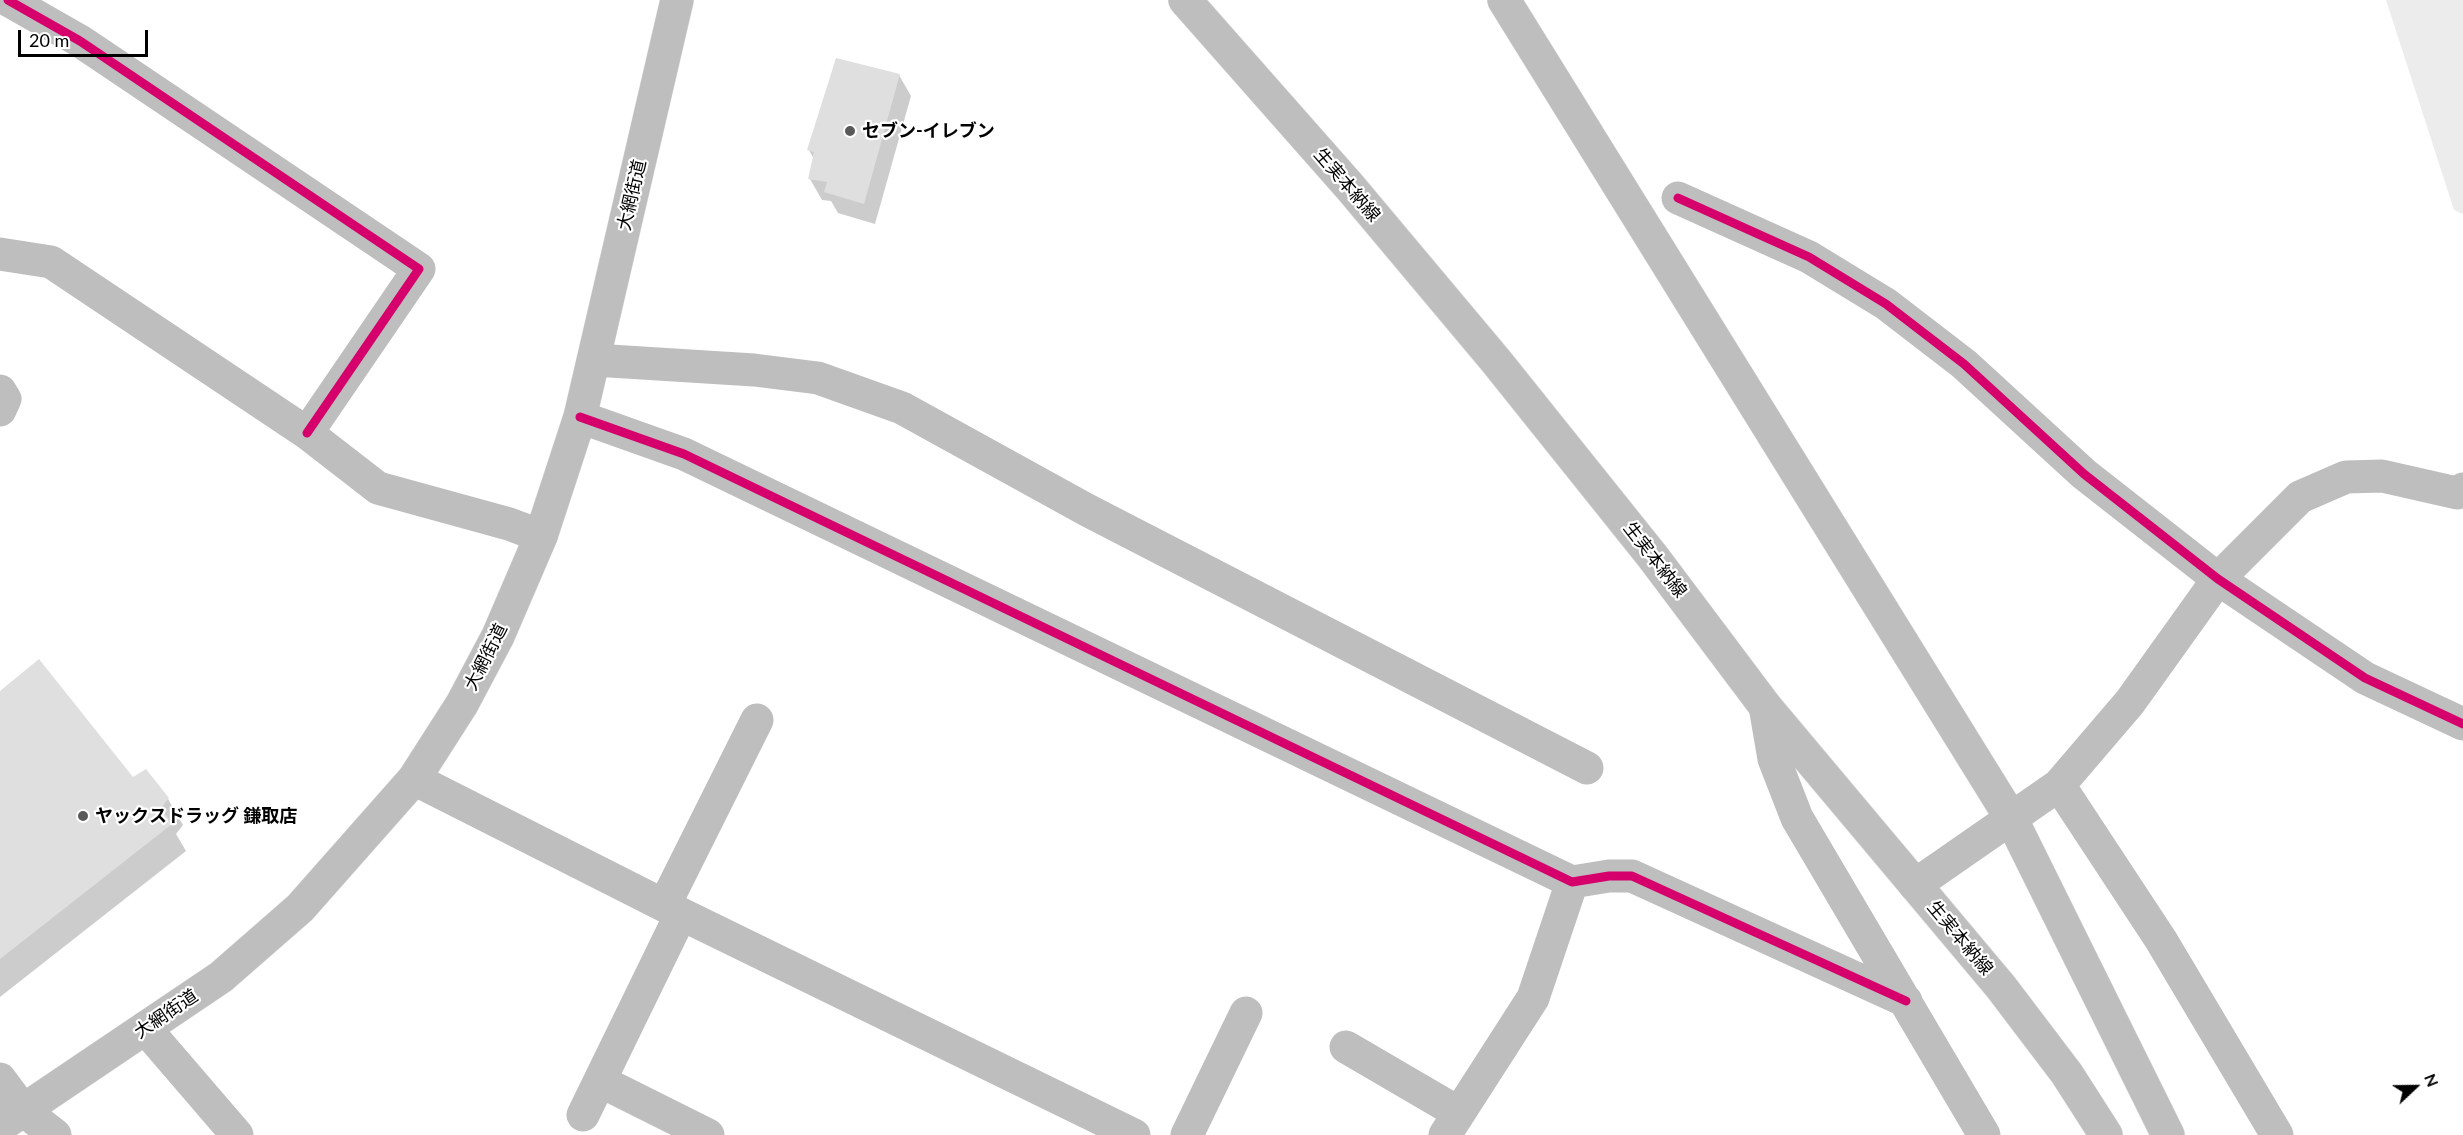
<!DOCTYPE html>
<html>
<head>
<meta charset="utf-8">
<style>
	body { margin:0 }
	#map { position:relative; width:2463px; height:1135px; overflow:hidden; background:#fff; font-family:Lato,sans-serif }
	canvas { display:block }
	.north { position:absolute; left:2385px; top:1057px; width:60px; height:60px; -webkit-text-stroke:4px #fff; paint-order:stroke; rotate:68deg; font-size:16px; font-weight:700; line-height:24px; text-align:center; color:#000 }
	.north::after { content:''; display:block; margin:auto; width:21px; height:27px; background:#000; clip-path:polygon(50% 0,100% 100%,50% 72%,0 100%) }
	.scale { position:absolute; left:18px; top:30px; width:130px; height:27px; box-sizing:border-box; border:3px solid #000; border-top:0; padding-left:8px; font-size:18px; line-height:21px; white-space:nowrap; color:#000; -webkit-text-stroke:4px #fff; paint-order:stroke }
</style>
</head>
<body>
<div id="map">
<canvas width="2463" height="1135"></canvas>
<div class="north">N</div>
<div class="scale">20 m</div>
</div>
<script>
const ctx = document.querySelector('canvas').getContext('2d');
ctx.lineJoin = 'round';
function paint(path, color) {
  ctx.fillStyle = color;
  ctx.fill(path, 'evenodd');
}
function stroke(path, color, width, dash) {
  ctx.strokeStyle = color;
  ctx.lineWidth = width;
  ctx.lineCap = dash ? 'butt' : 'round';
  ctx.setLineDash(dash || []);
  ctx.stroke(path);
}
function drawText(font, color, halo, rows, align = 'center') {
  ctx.font = font + ' Lato,"Noto Sans JP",sans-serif';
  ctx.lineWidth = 4.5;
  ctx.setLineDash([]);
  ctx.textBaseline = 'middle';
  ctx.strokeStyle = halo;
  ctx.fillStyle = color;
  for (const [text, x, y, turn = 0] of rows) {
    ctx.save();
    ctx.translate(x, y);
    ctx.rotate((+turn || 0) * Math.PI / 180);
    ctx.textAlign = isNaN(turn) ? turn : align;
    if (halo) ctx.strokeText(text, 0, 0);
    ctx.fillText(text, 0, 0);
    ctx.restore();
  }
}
paint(new Path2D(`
	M 2386,0 L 2463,0 L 2463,214 L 2454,210 Z`), '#ececec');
paint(new Path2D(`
	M 899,75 L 911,96 L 875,224 L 838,213 L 831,201 L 822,200 L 810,179 L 814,159 L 809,150 Z
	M 0,693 L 133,779 L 168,799 L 183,825 L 176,834 L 186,851 L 0,997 Z`), '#0003');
paint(new Path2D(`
	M 836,58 L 900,74 L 864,204 L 824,192 L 827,182 L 808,179 L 814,152 L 807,150 Z
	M 39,659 L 133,777 L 146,769 L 169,798 L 161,808 L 172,824 L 0,959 L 0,691 Z`), '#dfdfdf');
const major = new Path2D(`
	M 1185,0 L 1350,187 L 1496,361 L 1653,557 L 1765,706 L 2001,987 L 2067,1074 L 2106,1135
	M 1504,0 L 2011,818 L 2168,1135
	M 0,1126 L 221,977 L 300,908 L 414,779 L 462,704 L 498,636 L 541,536 L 580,417 L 677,0`);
stroke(major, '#dbdbdb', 34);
stroke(new Path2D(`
	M 8,0 L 80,41 L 419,269 L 307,433
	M 1678,198 L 1809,257 L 1886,304 L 1964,364 L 2084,474 L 2218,579 L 2365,678 L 2463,724
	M 0,254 L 51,262 L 307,433 L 378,488 L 509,524 L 541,536
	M 594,360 L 754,370 L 818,378 L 902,408 L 1087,510 L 1587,768
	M 0,391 L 5,399 L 0,410
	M 580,417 L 684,454 L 1572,882 L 1609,876 L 1632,876 L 1906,1001
	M 1765,706 L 1774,759 L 1797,818 L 1984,1135
	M 414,779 L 681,914 L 1134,1135
	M 2059,785 L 2161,940 L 2277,1135
	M 1915,885 L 2059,785 L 2130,702 L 2218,579 L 2300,497 L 2346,477 L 2382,476 L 2457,493 L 2463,489
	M 665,904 L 757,720
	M 145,1028 L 237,1135
	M 1346,1047 L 1459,1113
	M 0,1079 L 23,1110 L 55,1135
	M 600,1081 L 708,1135
	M 583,1115 L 681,914
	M 1187,1135 L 1246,1013
	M 1445,1135 L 1533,998 L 1572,882`), '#bebebe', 33);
stroke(major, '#bebebe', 33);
stroke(new Path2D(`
	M 8,0 L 80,41 L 419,269 L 307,433
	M 1678,198 L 1809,257 L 1886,304 L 1964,364 L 2084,474 L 2218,579 L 2365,678 L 2463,724
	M 580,417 L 684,454 L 1572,882 L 1609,876 L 1632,876 L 1906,1001`), '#d6006c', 9);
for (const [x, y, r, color] of [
	[850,131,6,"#595959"],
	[83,816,6,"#595959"]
]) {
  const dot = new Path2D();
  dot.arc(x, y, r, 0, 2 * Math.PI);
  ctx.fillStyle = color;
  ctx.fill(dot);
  stroke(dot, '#fff', 2);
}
drawText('bold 18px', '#000', '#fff', [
	["セブン-イレブン",862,131],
	["ヤックスドラッグ 鎌取店",95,816]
], 'left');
drawText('18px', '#000', '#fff', [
	["生実本納線",1347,185,49],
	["大網街道",632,195,-77],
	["生実本納線",1655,560,52],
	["大網街道",486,657,-63],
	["生実本納線",1960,938,50],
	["大網街道",166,1014,-34]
]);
</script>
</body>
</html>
